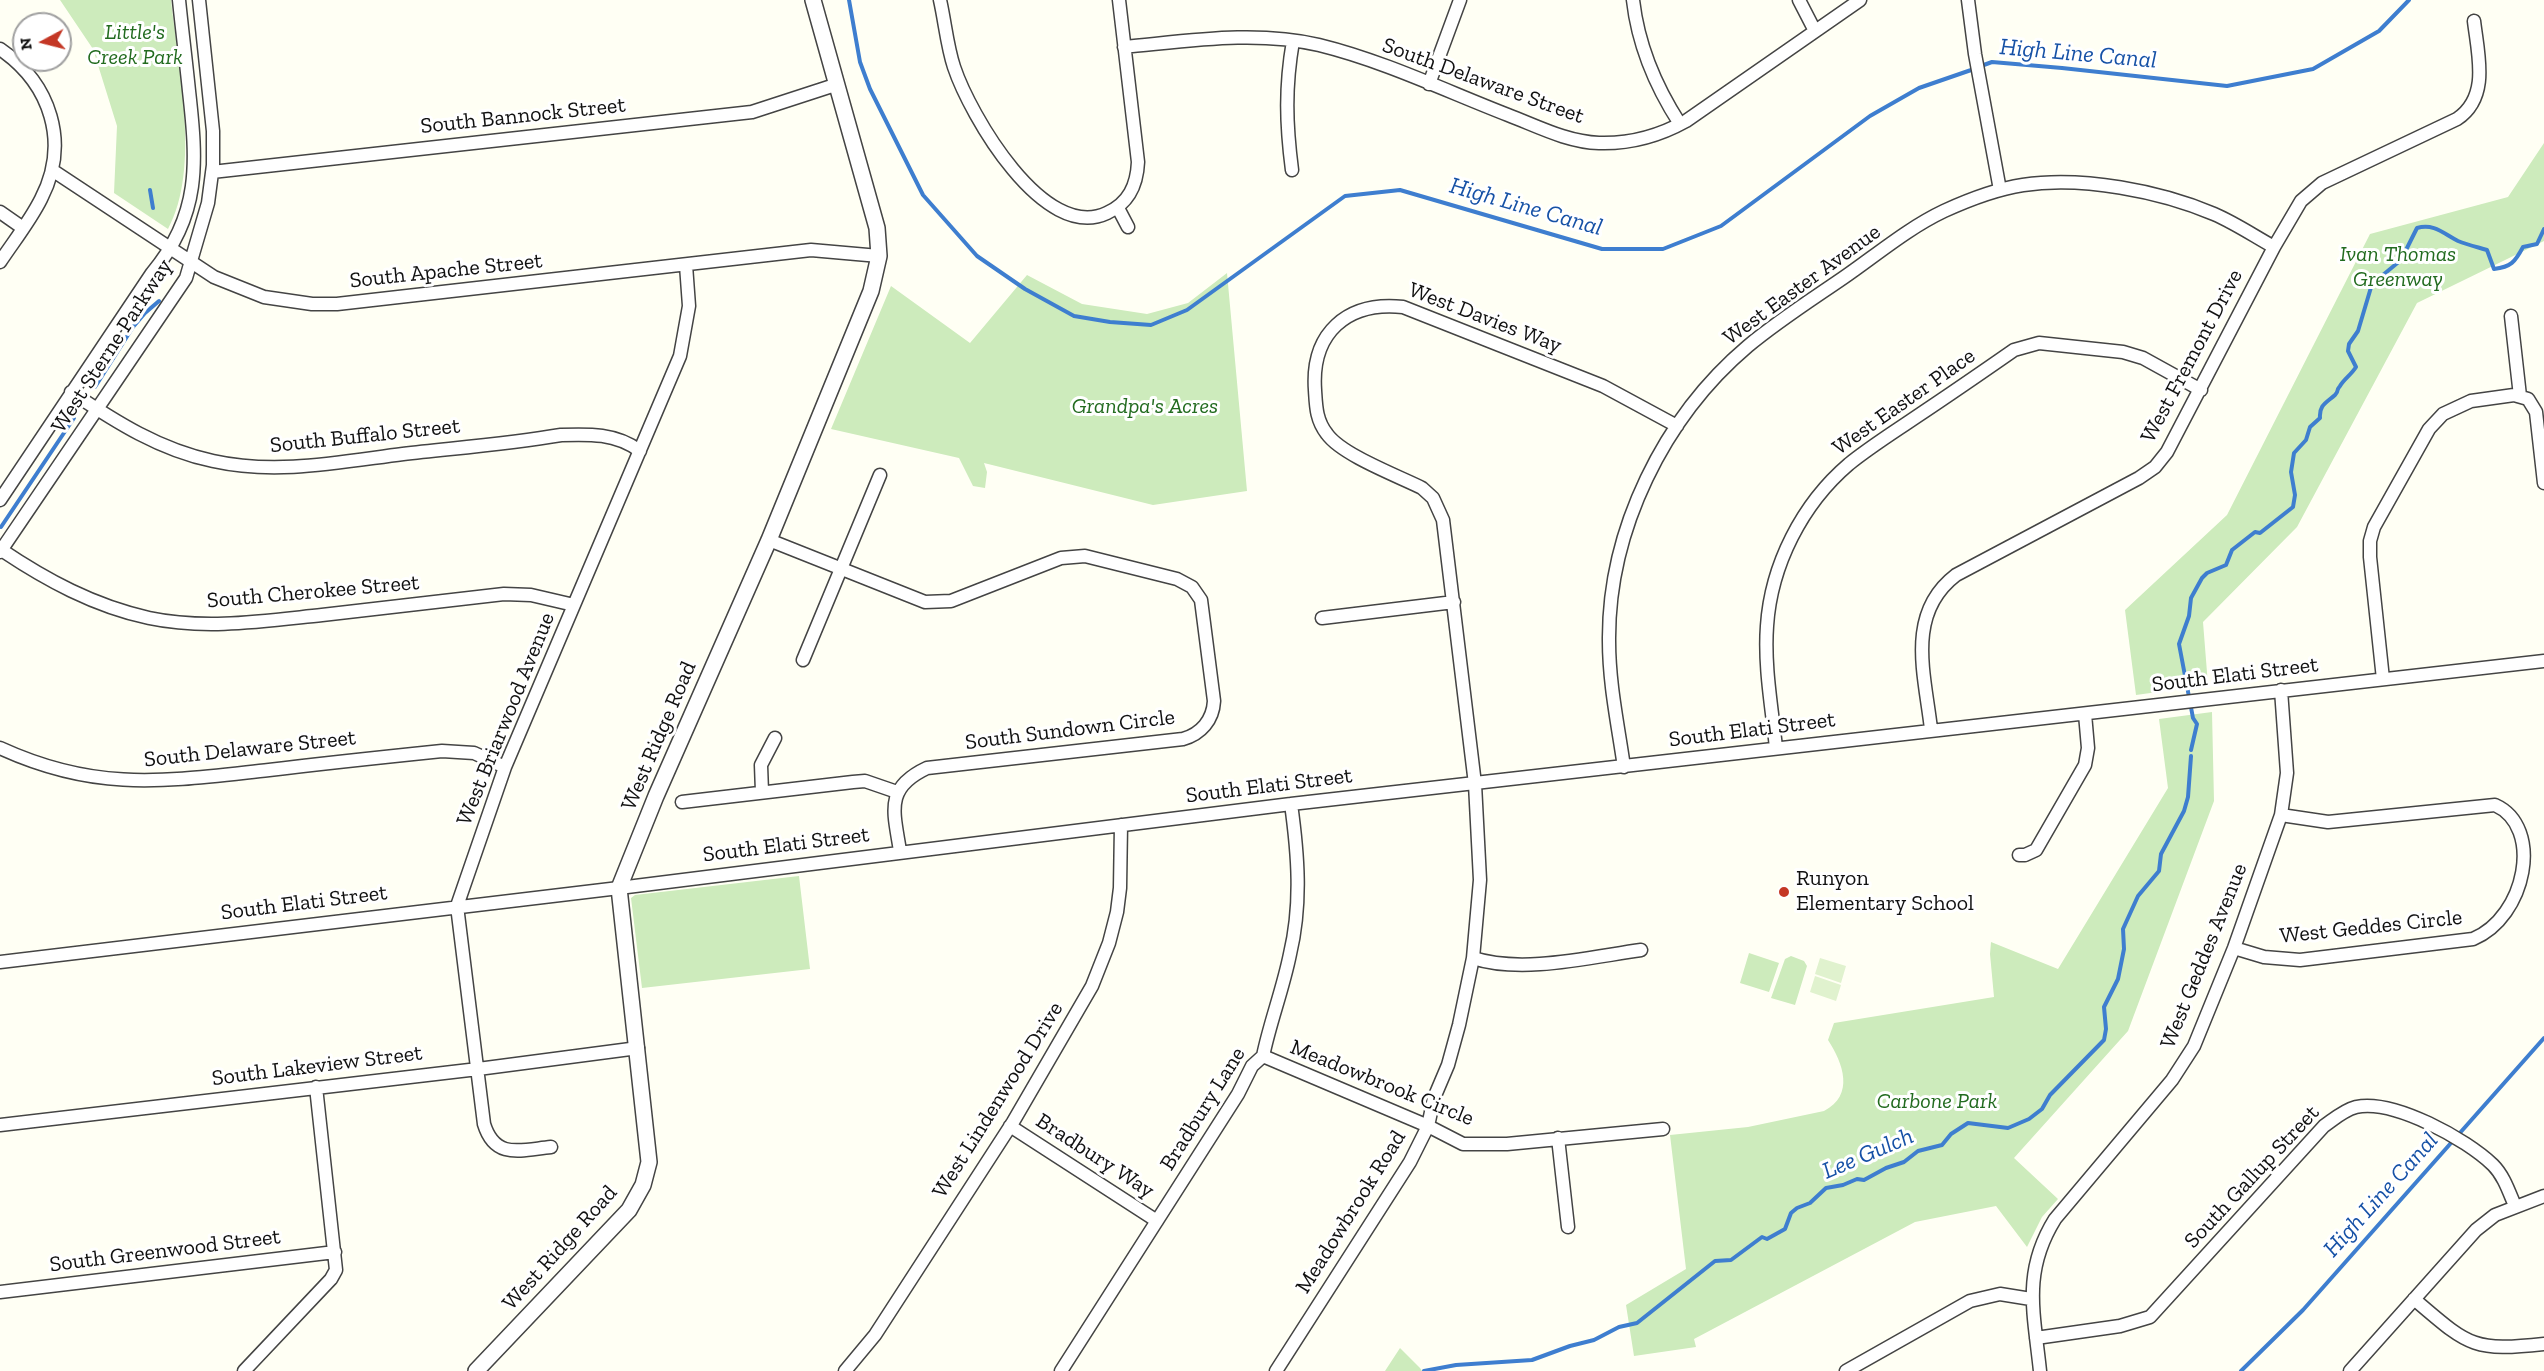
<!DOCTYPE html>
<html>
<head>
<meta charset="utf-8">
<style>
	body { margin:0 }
	#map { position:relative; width:2544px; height:1371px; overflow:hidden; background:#fffff4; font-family:"Zilla Slab",serif }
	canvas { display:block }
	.north { position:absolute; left:12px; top:12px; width:60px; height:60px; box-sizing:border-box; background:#fff; border:2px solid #a0a0a0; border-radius:50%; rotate:263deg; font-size:16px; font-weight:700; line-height:24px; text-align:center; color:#111 }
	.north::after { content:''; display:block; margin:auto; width:21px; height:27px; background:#c43725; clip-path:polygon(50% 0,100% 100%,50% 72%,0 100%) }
</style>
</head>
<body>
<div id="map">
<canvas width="2544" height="1371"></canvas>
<div class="north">N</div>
</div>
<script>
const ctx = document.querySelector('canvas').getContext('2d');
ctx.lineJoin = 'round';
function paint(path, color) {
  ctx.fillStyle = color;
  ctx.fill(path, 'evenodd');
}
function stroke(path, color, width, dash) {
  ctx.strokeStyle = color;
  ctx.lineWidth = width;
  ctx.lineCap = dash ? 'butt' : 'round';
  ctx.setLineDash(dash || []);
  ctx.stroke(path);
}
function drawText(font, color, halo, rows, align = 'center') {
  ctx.font = font + ' "Zilla Slab",serif';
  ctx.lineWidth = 6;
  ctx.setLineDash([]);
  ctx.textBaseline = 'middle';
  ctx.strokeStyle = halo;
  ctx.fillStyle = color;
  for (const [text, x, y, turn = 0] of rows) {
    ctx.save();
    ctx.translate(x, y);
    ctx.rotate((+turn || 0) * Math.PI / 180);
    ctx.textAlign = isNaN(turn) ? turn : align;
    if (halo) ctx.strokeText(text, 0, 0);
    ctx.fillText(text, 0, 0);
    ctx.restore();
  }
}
paint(new Path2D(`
	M 60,0 L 171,0 C 178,66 201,169 168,229 L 114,193 L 117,126 L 93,49 Z
	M 2544,143 L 2544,241 L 2417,303 L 2297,527 L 2203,622 L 2208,685 L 2136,695 L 2125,610 L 2227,515 L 2370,234 L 2508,197 Z
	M 1227,273 L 1247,491 L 1153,505 L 984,463 L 987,472 L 985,488 L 973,486 L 959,458 L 831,429 L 891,286 L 970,343 L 1027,275 L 1082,304 L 1147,314 L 1188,303 Z
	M 2212,712 L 2214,801 L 2128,1031 L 2014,1158 L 2058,1199 L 2042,1217 L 2027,1247 L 1996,1206 L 1915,1222 L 1694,1339 L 1696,1347 L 1634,1356 L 1626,1305 L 1686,1269 L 1670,1135 L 1748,1127 L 1824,1111 C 1855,1095 1843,1063 1828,1040 L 1834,1023 L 1994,997 L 1990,954 L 1991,942 L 2058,969 L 2168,788 L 2159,719 Z
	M 799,876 L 810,969 L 642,988 L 631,898 L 635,895 Z
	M 1749,953 L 1779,963 L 1769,992 L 1740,983 Z
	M 1791,956 L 1804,961 L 1807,966 L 1795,1005 L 1771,998 L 1785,959 Z
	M 1400,1348 L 1420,1368 L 1422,1371 L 1385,1371 Z`), '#cdebbc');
paint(new Path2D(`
	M 1820,958 L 1846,966 L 1841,983 L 1815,974 Z
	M 1815,976 L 1841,985 L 1836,1001 L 1810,992 Z`), '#e0f2ce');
stroke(new Path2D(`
	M 849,0 L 860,62 L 870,89 L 923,195 L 977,256 L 1025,289 L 1074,316 L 1110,322 L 1151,325 L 1187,310 L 1345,196 L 1400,190 L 1602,249 L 1663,249 L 1721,226 L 1870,116 L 1919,88 L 1974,69
	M 1981,66 L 1992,62 L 2062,68 L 2227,86 L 2313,69 L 2379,31 L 2409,0
	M 150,190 L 153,208
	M 95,387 L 133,327 L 145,313 L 159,301
	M 1,527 L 74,418
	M 2191,750 L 2197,724 L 2193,718 L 2179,644 L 2189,616 L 2191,598 L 2202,578 L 2207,573 L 2226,565 L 2232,550 L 2255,532 L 2260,533 L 2293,507 L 2295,495 L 2291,472 L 2294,453 L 2306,440 L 2310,427 L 2320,418 C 2319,405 2326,403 2335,395 C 2340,389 2335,392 2340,386 C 2344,379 2351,375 2356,367 L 2348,351 L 2349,344 L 2358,331 L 2372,284 L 2401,260 L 2417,228 C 2434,223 2444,234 2458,241 C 2468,245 2477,247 2487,250 L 2494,269 C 2511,267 2515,262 2523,247 L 2537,244 L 2544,229
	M 1424,1371 L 1456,1365 L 1532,1360 L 1570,1346 L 1594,1340 L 1619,1327 L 1637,1323 L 1715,1261 L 1731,1260 L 1762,1237 L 1767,1239 L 1785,1229 L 1791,1213 L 1797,1208 L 1810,1203 L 1826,1188 L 1843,1185 L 1857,1179 L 1864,1180 L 1886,1168 L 1904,1162 L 1918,1151 L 1942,1145 L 1951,1134 L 1968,1123 L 2008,1128 L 2029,1119 L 2042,1109 L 2050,1095 L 2104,1040 L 2106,1029 L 2104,1007 L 2118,979 L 2124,949 L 2123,929 L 2138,896 L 2159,871 L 2161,854 L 2184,811 L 2188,797 L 2191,756
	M 2241,1371 L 2303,1310 L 2544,1038`), '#3e7ecf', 4);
const minor = new Path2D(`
	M 940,0 C 945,22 947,46 954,67 C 970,115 1044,243 1107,213 C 1129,203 1137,185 1138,162 L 1119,0
	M 1633,0 C 1638,44 1656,87 1680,124
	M 1799,0 L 1815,31
	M 1968,0 L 1975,54 L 2000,190
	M 1124,47 C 1189,41 1255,30 1319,45 C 1384,61 1446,91 1508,115 C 1537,126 1567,142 1599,143 C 1631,144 1659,136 1686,121 L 1860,0
	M 0,49 C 51,84 70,143 41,199 C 30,221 14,241 0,262
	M 1429,84 L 1460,0
	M 52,170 L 214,277 L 264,297 L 312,304 L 337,304 L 811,250 L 879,256
	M 1292,170 C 1286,124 1285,87 1293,41
	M 212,172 L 752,112 L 835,85
	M 1118,208 L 1128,227
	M 0,212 L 23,228
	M 2511,316 L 2520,396
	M 71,392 C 116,422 160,450 213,461 C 276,475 340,462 403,454 C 455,448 508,444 561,435 C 589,434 616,433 640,451
	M 0,500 L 152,273 C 201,215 197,162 189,91 C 186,61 182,30 179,0
	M 769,540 L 925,602 L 951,601 L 1061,558 L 1085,556 L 1177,579 L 1192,587 L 1201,600 L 1214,701 C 1213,720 1201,734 1183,739 L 927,768 C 884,788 894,812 900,851
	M 0,549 C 46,580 94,606 149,618 C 206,630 264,621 322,615 C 382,608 443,601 504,594 L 531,595 L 574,605
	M 0,552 L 186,278 L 208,203 L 213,165 L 213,131 L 199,0
	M 1322,618 L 1454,602
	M 803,660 L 880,475
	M 2383,679 L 2370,557 L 2370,541 L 2374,527 L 2429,429 L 2443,414 L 2471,401 L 2514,395 L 2528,399 L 2536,412 L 2544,483
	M 1931,729 C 1925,675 1905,614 1956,575 L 2139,478 L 2155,467 L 2167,452 L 2274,247 L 2301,201 L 2322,183 L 2457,119 C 2490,97 2478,55 2474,21
	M 0,748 C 98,793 166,781 269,770 C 326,763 384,757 442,751 L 474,753 L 505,767
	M 1776,748 C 1772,708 1764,667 1767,626 C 1771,565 1802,504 1849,464 C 1870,447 1894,432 1916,417 C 1949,395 1981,373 2014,350 L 2039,343 L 2123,352 L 2143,358 L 2201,390
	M 1624,767 C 1618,725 1609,684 1609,641 C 1608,530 1664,417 1748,346 C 1778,321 1811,300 1843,278 C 1875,256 1908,228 1944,211 C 1968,200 1997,189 2023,185 C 2082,176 2160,191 2214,214 C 2235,223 2254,236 2274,247
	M 762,792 L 761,765 L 775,738
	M 682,802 L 853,782 L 865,781 L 897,792
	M 2019,855 L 2025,855 L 2036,850 L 2085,765 L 2088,748 L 2085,714
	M 2234,948 L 2264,957 L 2300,960 L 2473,939 C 2526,917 2544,827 2495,805 L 2328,822 L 2281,815
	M 1473,958 C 1522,974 1591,957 1641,950
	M 0,962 L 619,888 L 1291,804 L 2544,661
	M 1263,1056 L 1428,1126 L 1463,1144 L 1507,1144 L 1663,1129
	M 0,1125 L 478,1069 L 638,1048
	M 1010,1126 L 1157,1221
	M 1558,1138 L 1568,1227
	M 551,1147 C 521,1150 495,1160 484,1124 L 457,906 L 505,767 L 680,356 L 689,306 L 686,265
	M 0,1292 L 335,1252
	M 2414,1299 C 2468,1345 2472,1352 2544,1344
	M 2036,1338 L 2120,1326 L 2150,1317 L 2324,1126 C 2334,1119 2344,1110 2356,1107 C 2394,1099 2466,1139 2493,1165 C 2504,1176 2509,1192 2515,1206
	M 244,1371 L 331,1279 L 336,1270 L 316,1087
	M 845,1371 L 875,1335 L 1013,1122 L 1092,986 L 1109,943 L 1117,912 L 1120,888 L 1121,825
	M 1061,1371 L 1238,1094 L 1252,1066 L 1263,1056 C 1270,1022 1283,989 1290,954 C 1302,904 1298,854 1291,804
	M 1276,1371 L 1410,1162 L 1428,1126 L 1434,1098 L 1448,1065 L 1459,1025 L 1473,958 L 1480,880 L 1475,784 L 1443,520 L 1433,498 L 1422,488 C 1398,476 1342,455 1327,434 C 1316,420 1316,406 1315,390 C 1311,333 1347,301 1403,307 L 1603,386 L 1677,426
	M 1846,1371 L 1970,1301 L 2000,1294 L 2031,1299
	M 2040,1371 C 2034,1313 2022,1272 2055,1219 L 2172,1080 L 2194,1046 L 2234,948 L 2281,815 L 2287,773 L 2281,690
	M 2350,1371 L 2476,1230 L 2495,1215 L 2544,1196`);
const tertiary = new Path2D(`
	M 476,1371 L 629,1210 L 643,1185 L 649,1162 L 619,888 L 656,796 L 769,540 L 871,291 L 879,256 L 877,228 L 813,0`);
stroke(minor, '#444', 15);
stroke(tertiary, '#444', 18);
stroke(minor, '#fff', 12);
stroke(tertiary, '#fff', 15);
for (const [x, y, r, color] of [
	[1784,892,6,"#c43725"]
]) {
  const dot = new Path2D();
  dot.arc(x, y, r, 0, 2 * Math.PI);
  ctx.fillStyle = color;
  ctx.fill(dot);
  stroke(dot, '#fff', 2);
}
drawText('italic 22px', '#226b1f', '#fff', [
	["Little's",135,33],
	["Creek Park",135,58],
	["Ivan Thomas",2398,255],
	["Greenway",2398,280],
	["Grandpa's Acres",1145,407],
	["Carbone Park",1937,1102]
]);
drawText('22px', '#111', '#fff', [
	["South Delaware Street",1483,81,20],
	["South Bannock Street",523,116,-6],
	["South Apache Street",446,271,-6],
	["West Easter Avenue",1802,285,-36],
	["West Davies Way",1485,318,21],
	["West Sterne Parkway",112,346,-57],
	["West Fremont Drive",2192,356,-62],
	["West Easter Place",1904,402,-35],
	["South Buffalo Street",365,436,-6],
	["South Cherokee Street",313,592,-5],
	["South Elati Street",2235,675,-7],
	["West Briarwood Avenue",506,719,-68],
	["South Sundown Circle",1070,730,-7],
	["South Elati Street",1752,730,-7],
	["West Ridge Road",659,736,-67],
	["South Delaware Street",250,749,-6],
	["South Elati Street",1269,786,-7],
	["South Elati Street",786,845,-7],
	["South Elati Street",304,903,-7],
	["West Geddes Circle",2371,927,-6],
	["West Geddes Avenue",2204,956,-68],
	["South Lakeview Street",317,1066,-7],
	["Meadowbrook Circle",1382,1083,22],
	["West Lindenwood Drive",998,1100,-58],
	["Bradbury Lane",1203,1109,-58],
	["Bradbury Way",1095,1156,33],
	["South Gallup Street",2252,1177,-47],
	["Meadowbrook Road",1351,1212,-58],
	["West Ridge Road",560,1248,-48],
	["South Greenwood Street",165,1251,-7]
]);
drawText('22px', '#111', '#fff', [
	["Runyon",1796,879],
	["Elementary School",1796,904]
], 'left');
drawText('italic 24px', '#1651a6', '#fff', [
	["High Line Canal",2078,54,5],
	["High Line Canal",1526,207,16],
	["Lee Gulch",1868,1154,-23],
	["High Line Canal",2381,1195,-48]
]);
</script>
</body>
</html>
